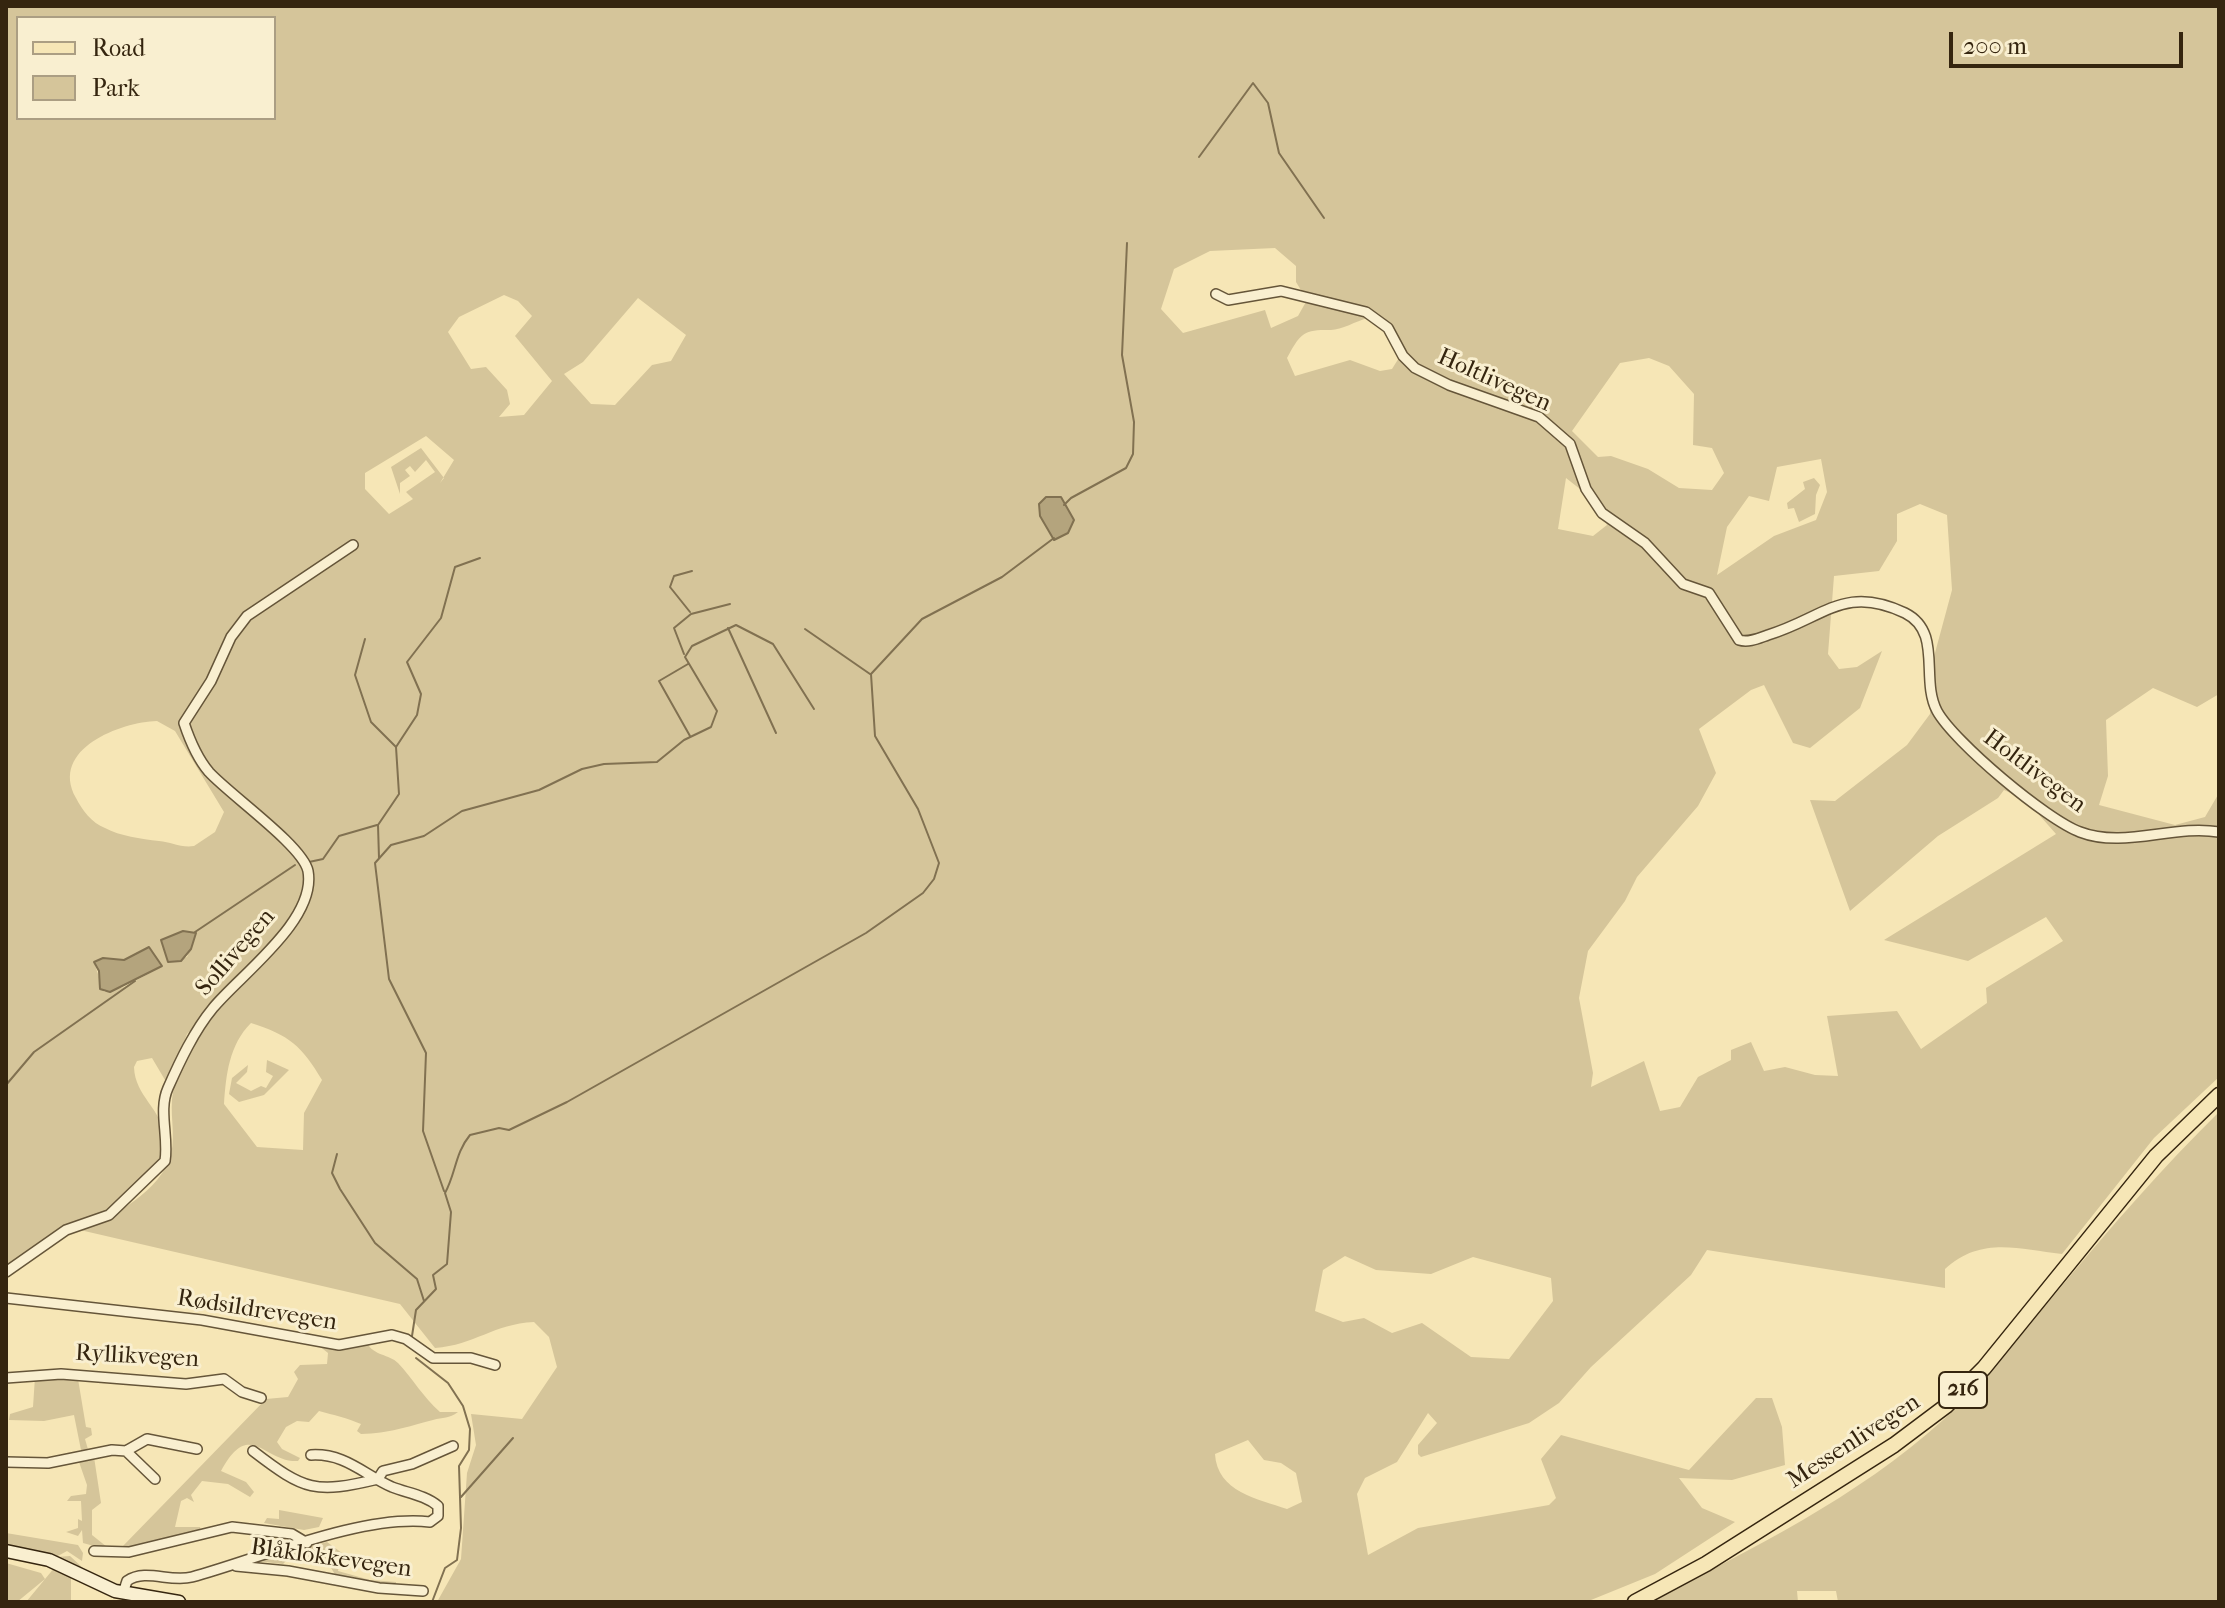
<!DOCTYPE html>
<html>
<head>
<meta charset="utf-8">
<style>
	body { margin:0 }
	#map { position:relative; width:2225px; height:1608px; overflow:hidden; background:#f6e6b6; font-family:"IM FELL French Canon",serif }
	canvas { display:block }
	.frame { position:absolute; inset:0; border:8px solid #35250f; pointer-events:none }
	.legend { position:absolute; left:16px; top:16px; width:260px; height:104px; box-sizing:border-box; background:#f9efd0; border:2px solid #ab9e83; margin:0; padding:10px 14px; list-style:none; font-size:24px; color:#35250f }
	.legend li { display:flex; align-items:center; gap:16px; height:40px }
	.legend b { width:40px; border:2px solid #ab9e83 }
	.scale { position:absolute; left:1949px; top:32px; width:234px; height:36px; box-sizing:border-box; border:4px solid #35250f; border-top:0; padding-left:10px; font-size:24px; line-height:28px; white-space:nowrap; color:#35250f; -webkit-text-stroke:6px #f9efd0; paint-order:stroke }
</style>
</head>
<body>
<div id="map">
<canvas width="2225" height="1608"></canvas>
<div class="frame"></div>
<ul class="legend">
<li><b style="height:10px;background:#f6e6b6"></b>Road</li>
<li><b style="height:22px;background:#d5c59a"></b>Park</li>
</ul>
<div class="scale">200 m</div>
</div>
<script>
const ctx = document.querySelector('canvas').getContext('2d');
ctx.lineJoin = 'round';
function paint(path, color) {
  ctx.fillStyle = color;
  ctx.fill(path, 'evenodd');
}
function stroke(path, color, width, dash) {
  ctx.strokeStyle = color;
  ctx.lineWidth = width;
  ctx.lineCap = dash ? 'butt' : 'round';
  ctx.setLineDash(dash || []);
  ctx.stroke(path);
}
function drawText(font, color, halo, rows, align = 'center') {
  ctx.font = font + ' "IM FELL French Canon",serif';
  ctx.lineWidth = 6;
  ctx.setLineDash([]);
  ctx.textBaseline = 'middle';
  ctx.strokeStyle = halo;
  ctx.fillStyle = color;
  for (const [text, x, y, turn = 0] of rows) {
    ctx.save();
    ctx.translate(x, y);
    ctx.rotate((+turn || 0) * Math.PI / 180);
    ctx.textAlign = isNaN(turn) ? turn : align;
    if (halo) ctx.strokeText(text, 0, 0);
    ctx.fillText(text, 0, 0);
    ctx.restore();
  }
}
paint(new Path2D(`
	M 6,6 L 2219,6 L 2219,694 L 2197,707 L 2153,688 L 2106,720 L 2108,776 L 2099,805 L 2175,825 L 2205,817 L 2219,793 L 2219,1077 L 2154,1138 L 2062,1254 C 2018,1249 1981,1236 1945,1269 L 1945,1288 L 1707,1250 L 1691,1275 L 1591,1367 L 1559,1403 L 1529,1423 L 1421,1457 L 1418,1454 L 1418,1445 L 1437,1423 L 1428,1413 L 1397,1462 L 1365,1478 L 1357,1494 L 1368,1555 L 1418,1528 L 1549,1505 L 1556,1498 L 1541,1459 L 1561,1435 L 1689,1470 L 1756,1398 L 1772,1398 L 1782,1427 L 1785,1465 L 1732,1480 L 1679,1478 L 1702,1508 L 1735,1522 L 1655,1574 L 1591,1600 L 437,1602 L 461,1559 L 467,1473 L 476,1445 L 471,1414 L 522,1419 L 557,1367 L 549,1337 L 534,1322 C 493,1324 475,1345 435,1348 L 400,1304 L 80,1230 C 112,1218 162,1190 171,1154 C 176,1134 169,1112 173,1092 C 177,1077 188,1056 196,1042 C 225,991 269,947 307,903 L 313,883 L 311,866 L 303,862 L 306,886 L 299,907 L 246,972 L 187,1034 L 168,1085 L 152,1058 L 137,1061 L 134,1067 C 135,1097 162,1108 164,1137 C 169,1190 46,1246 6,1268 ZM 18,18 L 274,18 L 274,118 L 18,118 ZM 1275,248 L 1296,266 L 1296,282 L 1307,300 L 1298,316 L 1271,328 L 1265,310 L 1183,333 L 1161,309 L 1174,269 L 1210,251 ZM 504,295 L 518,301 L 532,316 L 515,336 L 552,381 L 524,415 L 499,417 L 510,404 L 507,390 L 486,367 L 471,369 L 448,332 L 459,317 ZM 638,298 L 686,335 L 671,361 L 652,365 L 615,405 L 591,404 L 564,374 L 583,362 ZM 1367,318 L 1392,332 L 1402,353 L 1392,369 L 1380,371 L 1350,360 L 1295,376 L 1287,358 C 1300,334 1303,329 1331,330 C 1341,330 1357,321 1367,318 ZM 1649,358 L 1669,366 L 1694,394 L 1693,445 L 1712,448 L 1724,473 L 1712,490 L 1679,488 L 1648,469 L 1611,456 L 1598,457 L 1572,431 L 1620,363 ZM 426,436 L 454,460 L 440,483 L 444,478 L 421,448 L 391,467 L 400,494 L 400,483 L 410,476 L 405,470 L 410,466 L 415,472 L 426,460 L 435,472 L 406,492 L 413,499 L 389,514 L 365,489 L 365,473 ZM 1821,459 L 1827,492 L 1816,520 L 1774,536 L 1717,575 L 1727,527 L 1749,496 L 1769,501 L 1777,467 ZM 1566,478 L 1599,504 L 1607,525 L 1593,536 L 1558,529 ZM 1920,504 L 1947,515 L 1952,590 L 1932,664 L 1930,714 L 1907,745 L 1835,801 L 1810,800 L 1850,911 L 1938,836 L 1998,798 L 2004,790 L 2026,800 L 2056,834 L 1884,940 L 1968,961 L 2046,917 L 2063,941 L 1986,988 L 1987,1003 L 1921,1049 L 1897,1011 L 1827,1016 L 1838,1076 L 1815,1075 L 1785,1067 L 1764,1071 L 1751,1042 L 1731,1050 L 1731,1060 L 1698,1077 L 1680,1107 L 1660,1111 L 1644,1061 L 1591,1087 L 1593,1073 L 1579,998 L 1588,951 L 1625,901 L 1637,877 L 1698,806 L 1716,773 L 1699,729 L 1751,690 L 1764,685 L 1793,743 L 1810,748 L 1860,708 L 1882,651 L 1857,667 L 1839,669 L 1828,654 L 1834,576 L 1879,571 L 1897,541 L 1897,514 ZM 157,721 L 175,731 L 224,812 L 215,832 L 194,846 C 181,848 171,842 159,841 C 141,839 120,836 105,828 C 92,823 82,810 76,798 C 49,749 121,722 157,721 ZM 183,931 L 195,938 L 187,957 L 169,962 L 161,941 ZM 139,952 L 161,967 L 124,987 L 104,992 L 94,962 L 103,958 L 124,960 ZM 251,1023 C 289,1035 302,1046 322,1080 L 304,1113 L 303,1150 L 257,1147 L 224,1104 C 226,1075 229,1045 251,1023 ZM 1345,1256 L 1376,1270 L 1431,1274 L 1473,1257 L 1551,1278 L 1553,1301 L 1509,1359 L 1471,1357 L 1422,1323 L 1392,1333 L 1364,1318 L 1343,1322 L 1315,1311 L 1323,1270 ZM 1248,1440 L 1264,1460 L 1281,1463 L 1296,1473 L 1302,1502 L 1287,1509 C 1258,1499 1217,1492 1215,1454 Z
	M 1814,478 L 1820,485 L 1816,495 L 1815,514 L 1799,522 L 1794,508 L 1788,509 L 1787,503 L 1805,489 L 1803,482 Z
	M 267,1060 L 289,1070 L 264,1095 L 239,1102 L 229,1094 L 232,1078 L 248,1065 L 247,1072 L 236,1083 L 251,1091 L 261,1086 L 266,1088 L 273,1076 L 266,1072 Z
	M 2219,1112 L 2219,1602 L 1838,1602 L 1836,1591 L 1797,1591 L 1798,1602 L 1649,1602 C 1751,1549 1857,1498 1943,1420 C 1987,1381 2022,1333 2060,1288 C 2111,1227 2162,1168 2219,1112 Z
	M 367,1343 C 374,1356 389,1354 398,1363 C 413,1379 423,1397 440,1412 L 458,1412 C 449,1419 443,1417 433,1420 C 406,1427 390,1433 361,1434 L 357,1431 L 361,1424 C 347,1418 334,1415 319,1411 L 309,1422 L 297,1421 L 286,1427 L 277,1442 L 282,1449 L 300,1458 L 298,1461 C 264,1463 250,1417 221,1471 L 246,1482 L 254,1492 L 250,1497 L 228,1484 L 202,1481 L 191,1495 L 194,1502 L 187,1498 L 181,1501 L 175,1527 L 200,1527 L 201,1531 L 127,1550 L 122,1547 L 266,1399 L 288,1397 L 298,1379 L 294,1372 L 300,1365 L 327,1364 L 328,1353 L 318,1345 Z
	M 35,1377 L 78,1379 L 86,1427 L 91,1428 L 92,1435 L 85,1439 L 89,1453 L 82,1455 L 74,1415 L 44,1421 L 9,1420 L 10,1414 L 33,1407 Z
	M 94,1457 L 101,1503 L 92,1510 L 92,1535 L 112,1551 L 83,1543 L 82,1530 L 78,1536 L 66,1532 L 78,1528 L 78,1519 L 82,1521 L 81,1501 L 67,1501 L 71,1496 L 86,1494 L 87,1485 L 79,1462 Z
	M 279,1510 L 323,1518 L 319,1527 L 304,1530 L 264,1523 L 267,1518 L 279,1519 Z
	M 6,1533 L 78,1545 L 83,1553 L 82,1561 L 67,1551 L 56,1557 L 70,1556 L 84,1569 L 31,1549 L 6,1547 Z
	M 327,1542 L 342,1553 L 338,1571 L 370,1580 L 396,1582 L 396,1588 L 336,1576 L 325,1558 L 290,1557 L 283,1564 L 256,1561 Z
	M 6,1563 L 41,1573 L 45,1579 L 17,1602 L 6,1602 Z
	M 55,1567 L 71,1577 L 71,1602 L 26,1602 Z`), '#d5c59a');
const water = new Path2D(`
	M 1046,497 L 1061,497 L 1074,520 L 1068,533 L 1054,540 L 1040,516 L 1039,504 Z
	M 183,931 L 196,933 L 191,949 L 181,961 L 168,962 L 161,940 Z
	M 149,947 L 162,966 L 110,992 L 100,989 L 99,971 L 94,962 L 103,958 L 124,960 Z`);
paint(water, '#b4a47d');
stroke(water, '#817151', 2);
stroke(new Path2D(`
	M 1199,157 L 1253,83 L 1268,103 L 1279,153 L 1324,218
	M 1064,505 L 1071,498 L 1126,468 L 1133,454 L 1134,422 L 1122,355 L 1127,243
	M 690,612 L 670,587 L 674,576 L 692,571
	M 728,628 L 776,733
	M 805,629 L 870,674
	M 365,639 L 355,675 L 371,722 L 396,747
	M 684,654 L 674,628 L 691,614 L 730,604
	M 688,664 L 659,681 L 690,736
	M 379,858 L 378,825 L 399,794 L 396,747 L 417,715 L 421,694 L 407,662 L 441,618 L 455,567 L 480,558
	M 309,862 L 323,859 L 339,836 L 377,825
	M 195,932 L 295,865
	M 6,1085 L 34,1052 L 135,981
	M 337,1154 L 332,1173 L 340,1189 L 375,1243 L 417,1279 L 424,1301
	M 444,1191 L 423,1131 L 426,1053 L 389,979 L 375,863 L 391,845 L 424,836 L 462,811 L 539,790 L 582,769 L 604,764 L 657,762 L 684,740 L 711,727 L 717,711 L 685,657 L 692,646 L 736,625 L 773,644 L 814,709
	M 412,1336 L 416,1310 L 436,1289 L 433,1275 L 447,1264 L 451,1212 L 445,1193 C 456,1173 455,1153 470,1135 L 499,1128 L 509,1130 L 567,1102 L 866,933 L 923,893 L 934,879 L 939,863 L 918,809 L 875,736 L 871,674 L 922,619 L 1002,577 L 1054,538
	M 416,1358 L 448,1383 L 463,1406 L 470,1429 L 469,1450 L 459,1466 L 461,1528 L 457,1560 L 445,1568 L 432,1602
	M 461,1497 L 513,1438`), '#817151', 2);
const street = new Path2D(`
	M 1216,294 L 1228,300 L 1281,291 L 1366,312 L 1388,328 L 1403,356 L 1415,368 L 1449,385 L 1539,417 L 1570,444 L 1586,489 L 1602,513 L 1645,543 L 1683,584 L 1709,593 L 1739,640 C 1749,643 1759,638 1768,635 C 1824,618 1844,584 1905,613 C 1943,632 1920,679 1937,711 C 1954,742 2047,820 2080,832 C 2124,849 2174,824 2219,832
	M 6,1272 L 66,1230 L 109,1215 L 165,1161 C 169,1137 158,1110 168,1088 C 180,1061 194,1031 213,1008 C 240,975 317,920 308,871 C 303,846 230,795 209,772 C 197,758 190,741 184,723 L 211,681 L 231,637 L 247,616 L 353,545
	M 6,1298 L 202,1320 L 339,1345 L 392,1335 L 406,1339 L 433,1358 L 471,1358 L 495,1365
	M 6,1378 L 61,1374 L 186,1384 L 224,1379 L 242,1392 L 261,1398
	M 126,1451 L 147,1439 L 197,1449
	M 253,1451 C 305,1491 315,1494 378,1479 L 383,1471 L 412,1464 L 453,1446
	M 6,1462 L 48,1463 L 112,1450 L 126,1451 L 155,1479
	M 94,1551 L 129,1552 L 232,1527 L 292,1534 L 307,1543
	M 236,1566 L 288,1571 L 379,1588 L 423,1591
	M 123,1593 L 127,1581 C 146,1568 170,1583 192,1577 C 261,1558 362,1514 430,1522 L 438,1516 L 438,1506 C 425,1495 407,1493 392,1487 C 363,1474 345,1453 311,1455`);
const secondary = new Path2D(`
	M 6,1551 L 49,1560 L 115,1591 L 179,1602`);
const primary = new Path2D(`
	M 1635,1602 L 1706,1564 L 1894,1445 L 1946,1406 L 1984,1368 L 2156,1156 L 2219,1095`);
stroke(street, '#655539', 12);
stroke(secondary, '#35250f', 15);
stroke(primary, '#35250f', 17);
stroke(street, '#f9efd0', 9);
stroke(secondary, '#f9efd0', 12);
stroke(primary, '#f6e6b6', 14);
for (const [x, y, w] of [
	[1963,1390,48]
]) {
  const box = new Path2D();
  box.roundRect(x - w / 2, y - 18, w, 36, 6);
  ctx.fillStyle = '#f9efd0';
  ctx.fill(box);
  stroke(box, '#35250f', 2);
}
drawText('bold 22px', '#35250f', null, [
	["216",1963,1390]
]);
drawText('24px', '#35250f', '#f9efd0', [
	["Holtlivegen",1494,381,24],
	["Holtlivegen",2034,772,37],
	["Sollivegen",236,953,-49],
	["Rødsildrevegen",257,1311,9],
	["Ryllikvegen",137,1357,3],
	["Messenlivegen",1854,1442,-33],
	["Blåklokkevegen",331,1559,8]
]);
</script>
</body>
</html>
